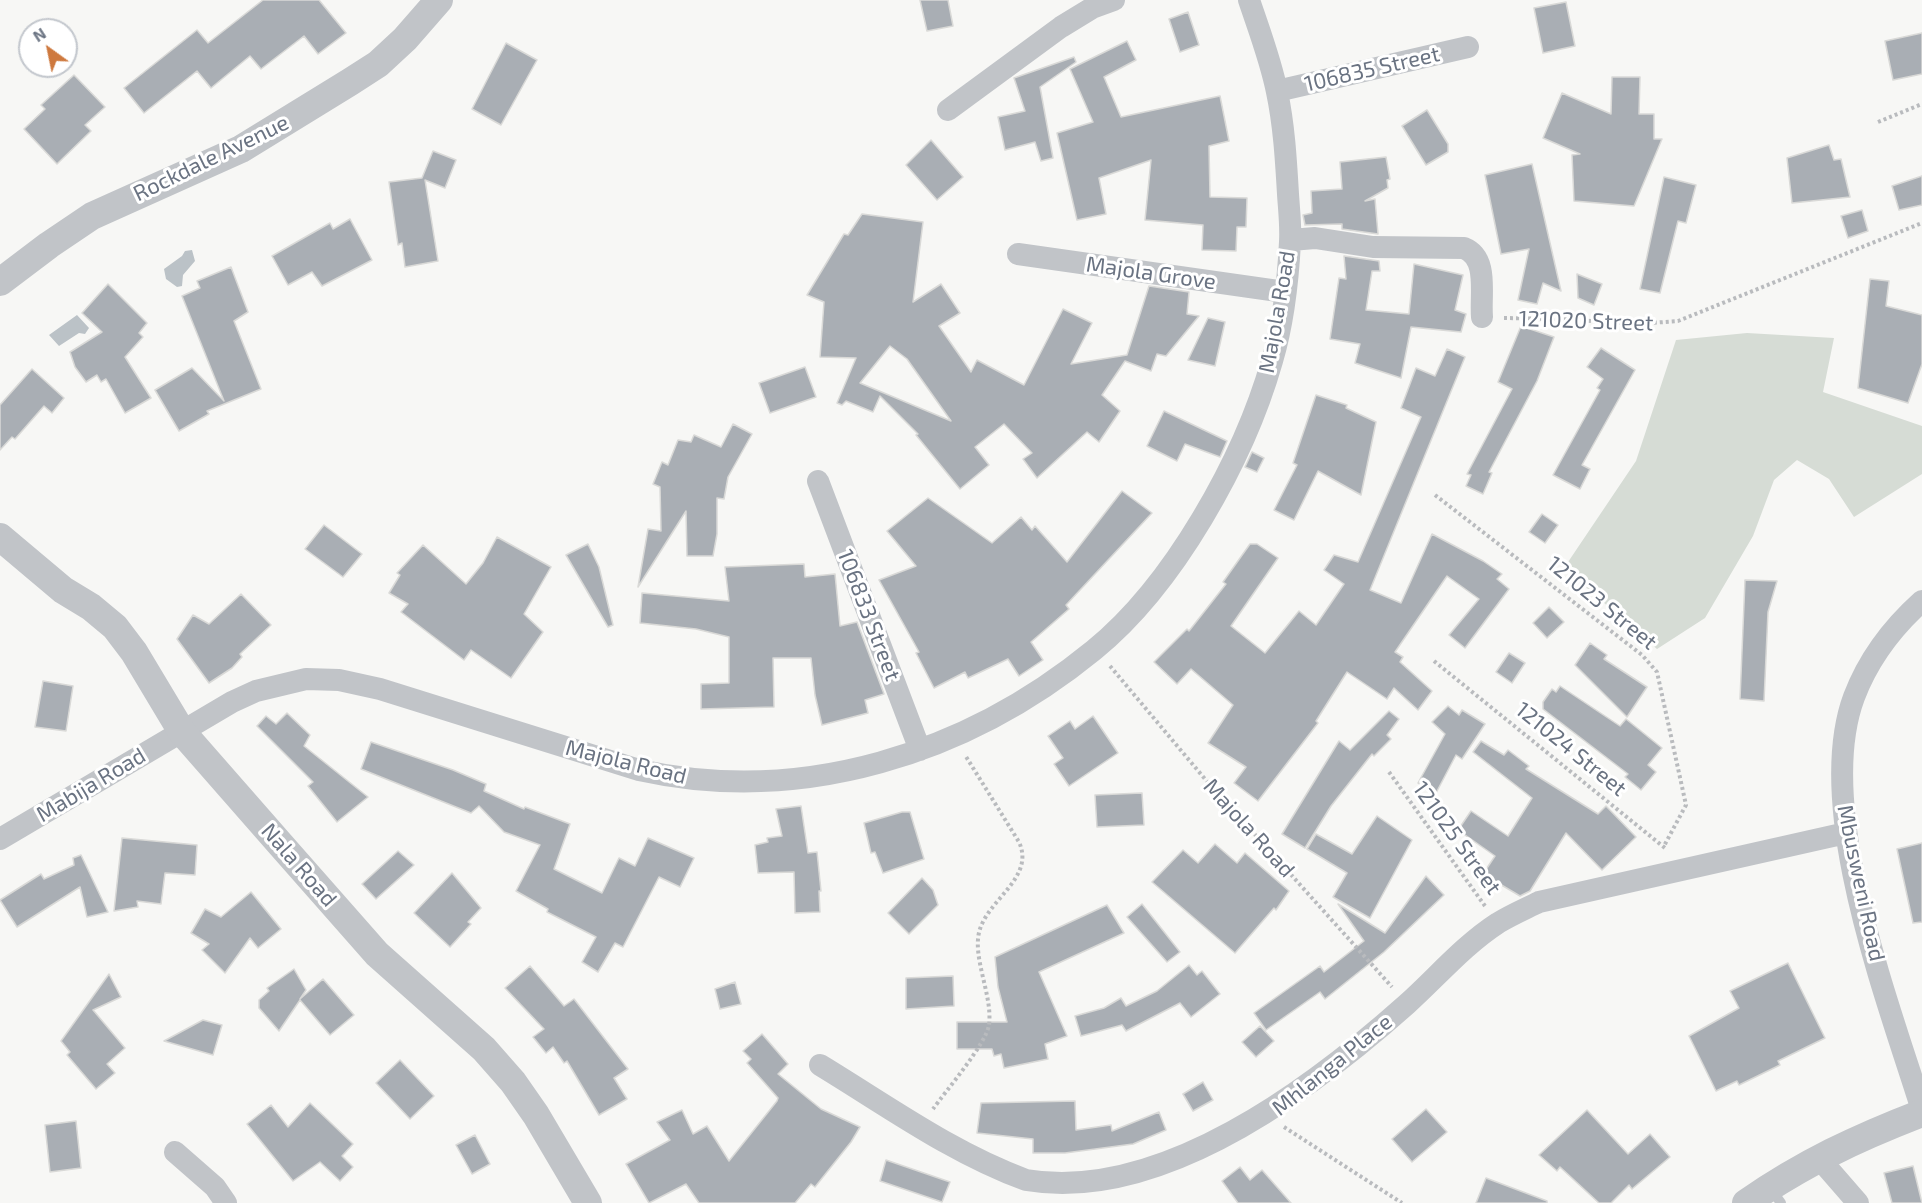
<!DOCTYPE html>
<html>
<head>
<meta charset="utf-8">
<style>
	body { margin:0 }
	#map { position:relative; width:1922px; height:1203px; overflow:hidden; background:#f7f7f5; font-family:"Exo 2",sans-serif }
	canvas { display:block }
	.north { position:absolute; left:18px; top:18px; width:60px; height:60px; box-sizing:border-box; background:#fff; border:2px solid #c3c7cd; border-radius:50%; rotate:327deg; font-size:16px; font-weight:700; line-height:24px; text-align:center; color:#6a7382 }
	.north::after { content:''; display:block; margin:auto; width:21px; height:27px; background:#ce793e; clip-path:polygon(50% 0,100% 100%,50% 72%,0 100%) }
</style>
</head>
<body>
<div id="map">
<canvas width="1922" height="1203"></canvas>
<div class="north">N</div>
</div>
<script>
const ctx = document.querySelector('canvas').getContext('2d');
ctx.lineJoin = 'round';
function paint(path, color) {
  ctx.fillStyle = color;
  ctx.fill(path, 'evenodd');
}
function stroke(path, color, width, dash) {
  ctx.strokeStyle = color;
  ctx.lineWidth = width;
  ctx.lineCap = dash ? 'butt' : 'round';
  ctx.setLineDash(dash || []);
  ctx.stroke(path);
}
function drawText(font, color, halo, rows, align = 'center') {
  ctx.font = font + ' "Exo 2",sans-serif';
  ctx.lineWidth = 6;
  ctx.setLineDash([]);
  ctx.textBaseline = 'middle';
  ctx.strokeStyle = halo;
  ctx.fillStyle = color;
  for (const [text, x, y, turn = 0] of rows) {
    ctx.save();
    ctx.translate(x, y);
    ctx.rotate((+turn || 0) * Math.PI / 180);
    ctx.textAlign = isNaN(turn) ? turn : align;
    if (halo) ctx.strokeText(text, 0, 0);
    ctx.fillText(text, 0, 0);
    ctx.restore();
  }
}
paint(new Path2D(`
	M 1747,333 L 1834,338 L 1823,392 L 1922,426 L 1922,474 L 1854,517 L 1829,479 L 1797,460 L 1774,480 L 1753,536 L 1705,618 L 1657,649 L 1564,568 L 1636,461 L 1676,340 Z`), '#d6dcd5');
paint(new Path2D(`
	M 192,250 L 195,261 L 183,275 L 182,286 L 177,287 L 166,279 L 164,269 L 182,256 L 185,251 Z
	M 77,315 L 89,328 L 85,334 L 79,333 L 59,346 L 49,335 Z`), '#bbc2c7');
const building = new Path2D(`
	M 263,0 L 319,0 L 346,33 L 318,54 L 304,36 L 261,69 L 250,56 L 211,88 L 197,71 L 144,113 L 124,88 L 197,30 L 208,43 Z
	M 920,0 L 948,0 L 953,26 L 927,31 Z
	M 1566,2 L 1575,46 L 1543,53 L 1534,8 Z
	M 1188,12 L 1199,45 L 1180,52 L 1169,19 Z
	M 1922,33 L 1922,74 L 1893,80 L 1885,41 Z
	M 1127,41 L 1136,60 L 1104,77 L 1121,117 L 1220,96 L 1229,141 L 1209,146 L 1210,197 L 1247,198 L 1246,227 L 1237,227 L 1236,251 L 1202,250 L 1203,225 L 1145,220 L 1151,160 L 1099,178 L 1106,214 L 1077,220 L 1057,133 L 1093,122 L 1070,69 Z
	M 506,43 L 537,60 L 501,125 L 472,109 Z
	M 1074,57 L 1076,62 L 1040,87 L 1053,158 L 1041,161 L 1035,142 L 1005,150 L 998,117 L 1025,111 L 1014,78 Z
	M 74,75 L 105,107 L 85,125 L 91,131 L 57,164 L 24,129 L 45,109 L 41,105 Z
	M 1612,77 L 1640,77 L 1639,114 L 1654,114 L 1654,139 L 1662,139 L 1634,206 L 1574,201 L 1572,155 L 1580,154 L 1543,138 L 1562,93 L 1611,114 Z
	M 1427,110 L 1448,144 L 1448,152 L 1426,165 L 1402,126 Z
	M 931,140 L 963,177 L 937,200 L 906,165 Z
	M 1829,145 L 1834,160 L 1841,159 L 1850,197 L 1792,203 L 1787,158 Z
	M 433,151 L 456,160 L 445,188 L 425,180 L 438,261 L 405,267 L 402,243 L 398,245 L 389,182 L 422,178 Z
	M 1386,157 L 1390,179 L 1387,180 L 1388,188 L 1365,201 L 1375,199 L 1378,234 L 1342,229 L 1342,224 L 1305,225 L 1303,215 L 1312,213 L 1311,191 L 1342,189 L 1340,162 Z
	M 1532,164 L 1561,291 L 1543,283 L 1537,304 L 1518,300 L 1529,249 L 1501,254 L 1485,175 Z
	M 1922,176 L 1922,205 L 1899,210 L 1892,186 Z
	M 1664,177 L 1696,185 L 1686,223 L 1678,221 L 1660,293 L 1640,289 Z
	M 1862,210 L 1868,231 L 1848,238 L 1841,216 Z
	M 862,214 L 923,222 L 913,302 L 941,284 L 960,313 L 939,326 L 971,372 L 977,360 L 1024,385 L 1063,309 L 1092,323 L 1071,364 L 1127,355 L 1149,286 L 1189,292 L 1187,314 L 1199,316 L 1166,356 L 1157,354 L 1151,371 L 1125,361 L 1102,395 L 1120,411 L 1099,442 L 1087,432 L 1037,478 L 1023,459 L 1032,453 L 1004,424 L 975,447 L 989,465 L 960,489 L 916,435 L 918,434 L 880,396 L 873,412 L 846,401 L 842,405 L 837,403 L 856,358 L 820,357 L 824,302 L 807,295 L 844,234 L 848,235 ZM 890,346 L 907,359 L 951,421 L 860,383 Z
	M 350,219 L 372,260 L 322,286 L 312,272 L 288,285 L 272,256 L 330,223 L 333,229 Z
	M 1344,256 L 1379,261 L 1380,271 L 1372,271 L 1366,310 L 1409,314 L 1414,264 L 1463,275 L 1455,310 L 1466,314 L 1461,332 L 1411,327 L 1401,378 L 1355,363 L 1360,344 L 1330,339 L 1339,278 L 1346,279 Z
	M 231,267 L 248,312 L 234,321 L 261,389 L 207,411 L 209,414 L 179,431 L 155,390 L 192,368 L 224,401 L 182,296 L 200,288 L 197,281 Z
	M 1577,274 L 1602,284 L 1594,305 L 1578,298 Z
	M 1870,279 L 1889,281 L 1886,306 L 1922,315 L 1922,364 L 1908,403 L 1858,388 Z
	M 108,284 L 147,323 L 139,333 L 143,337 L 125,357 L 151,398 L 125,413 L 106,379 L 101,382 L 97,375 L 86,382 L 75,367 L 70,352 L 102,332 L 82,313 Z
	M 1208,318 L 1225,322 L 1215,366 L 1188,360 Z
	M 1521,326 L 1554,337 L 1537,381 L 1489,472 L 1492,473 L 1483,494 L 1466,486 L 1471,475 L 1467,474 L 1512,389 L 1498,382 Z
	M 1601,348 L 1635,370 L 1582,465 L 1590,469 L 1580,489 L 1553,475 L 1600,390 L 1597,388 L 1603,379 L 1587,367 Z
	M 1447,349 L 1465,357 L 1370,590 L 1401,603 L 1432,534 L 1483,561 L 1502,574 L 1497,579 L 1509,589 L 1465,648 L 1449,635 L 1479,599 L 1447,576 L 1395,652 L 1403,657 L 1400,662 L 1432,691 L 1418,710 L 1394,688 L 1387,699 L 1347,672 L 1316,721 L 1318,723 L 1258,801 L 1234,783 L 1246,767 L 1208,743 L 1233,705 L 1191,669 L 1177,684 L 1154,662 L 1187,629 L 1189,631 L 1226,584 L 1223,582 L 1250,544 L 1257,544 L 1278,558 L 1231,626 L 1265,653 L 1299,611 L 1316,625 L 1344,584 L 1324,570 L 1334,555 L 1358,562 L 1421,417 L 1401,408 L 1416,368 L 1435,376 Z
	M 805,367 L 816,397 L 770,413 L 759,383 Z
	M 32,369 L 64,398 L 52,413 L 44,406 L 15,439 L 12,437 L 0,450 L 0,405 Z
	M 1316,395 L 1347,405 L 1346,408 L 1376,422 L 1361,495 L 1318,471 L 1294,520 L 1274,510 L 1297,465 L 1293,463 Z
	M 1164,411 L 1227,441 L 1220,457 L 1185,444 L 1177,461 L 1147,446 Z
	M 733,424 L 752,434 L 728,477 L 724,499 L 717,498 L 717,534 L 713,556 L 687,556 L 686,511 L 638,587 L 648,529 L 661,531 L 660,487 L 653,484 L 662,462 L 668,465 L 678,440 L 691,442 L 694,435 L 721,447 Z
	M 1252,452 L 1264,458 L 1257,472 L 1245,467 Z
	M 1122,491 L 1152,513 L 1066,605 L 1069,609 L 1031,642 L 1043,660 L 1019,676 L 1008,659 L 968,678 L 965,672 L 934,688 L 916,653 L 919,652 L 879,580 L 916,566 L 887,531 L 928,498 L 992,543 L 1021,517 L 1032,530 L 1035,526 L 1067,562 Z
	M 1542,514 L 1558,525 L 1545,543 L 1529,532 Z
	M 324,525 L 362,554 L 343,577 L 305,549 Z
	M 497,537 L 551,567 L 524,614 L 543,632 L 511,678 L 471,650 L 464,660 L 401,612 L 408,604 L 389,593 L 400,575 L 397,573 L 423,545 L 466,584 L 483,563 Z
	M 588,544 L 599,567 L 613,625 L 608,627 L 566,555 Z
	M 804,564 L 805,577 L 835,574 L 840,626 L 857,622 L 884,694 L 865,700 L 868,713 L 822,725 L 815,695 L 811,658 L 773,658 L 774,707 L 701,709 L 701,684 L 729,683 L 729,637 L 696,629 L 640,623 L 642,593 L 729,601 L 725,567 Z
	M 1745,580 L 1777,581 L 1768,612 L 1764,701 L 1740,699 Z
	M 241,594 L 271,625 L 240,654 L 242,657 L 232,668 L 209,683 L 177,639 L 193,615 L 209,624 Z
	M 1549,607 L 1564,622 L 1547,638 L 1533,623 Z
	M 1590,643 L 1607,655 L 1604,659 L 1647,687 L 1627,717 L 1575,665 Z
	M 1509,653 L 1525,663 L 1512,683 L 1496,672 Z
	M 43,681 L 73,686 L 66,731 L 35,727 Z
	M 1560,686 L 1620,726 L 1626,719 L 1662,748 L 1648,765 L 1656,772 L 1641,790 L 1625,777 L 1628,774 L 1543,709 L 1543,702 L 1552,689 L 1556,692 Z
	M 1448,706 L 1459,715 L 1462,710 L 1485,724 L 1462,759 L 1456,755 L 1436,793 L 1418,783 L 1445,734 L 1432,722 Z
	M 1389,711 L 1399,719 L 1387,735 L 1391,739 L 1374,756 L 1372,754 L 1331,806 L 1305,848 L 1282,834 L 1339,741 L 1350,750 Z
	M 287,713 L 310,735 L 304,746 L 368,797 L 337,822 L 308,786 L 313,782 L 257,726 L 266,716 L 276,724 Z
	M 1093,716 L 1118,753 L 1069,786 L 1054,764 L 1063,758 L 1048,736 L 1070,721 L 1075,729 Z
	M 1481,741 L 1504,755 L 1508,750 L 1529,766 L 1526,769 L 1598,814 L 1606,806 L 1636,837 L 1602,870 L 1566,833 L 1530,891 L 1520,896 L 1483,874 L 1495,856 L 1458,830 L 1471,811 L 1508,836 L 1532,798 L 1473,752 Z
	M 371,742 L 453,770 L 486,784 L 484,791 L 524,809 L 525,807 L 570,824 L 554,869 L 602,893 L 619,858 L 635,866 L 648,838 L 694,858 L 680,887 L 659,877 L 623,947 L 615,943 L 598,972 L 582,962 L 596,937 L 547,912 L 548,909 L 516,891 L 540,845 L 504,832 L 479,806 L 471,813 L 361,769 Z
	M 1142,793 L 1144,825 L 1097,827 L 1095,795 Z
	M 801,806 L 808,853 L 817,852 L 821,891 L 819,891 L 820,912 L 795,913 L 794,872 L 758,873 L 755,845 L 768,842 L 767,838 L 782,836 L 776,809 Z
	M 902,812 L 910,812 L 924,859 L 883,873 L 875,852 L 871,853 L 864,823 Z
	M 1377,816 L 1412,840 L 1370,918 L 1333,897 L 1347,873 L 1307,849 L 1316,834 L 1352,854 Z
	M 122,838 L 197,845 L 195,875 L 165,873 L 161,904 L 137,901 L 138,907 L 114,911 Z
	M 1922,843 L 1922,922 L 1913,923 L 1897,849 Z
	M 1215,844 L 1237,863 L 1245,853 L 1289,891 L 1276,910 L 1274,908 L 1235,953 L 1152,882 L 1183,850 L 1198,863 Z
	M 398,851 L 414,865 L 376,899 L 362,884 Z
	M 81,855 L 108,912 L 87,917 L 80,887 L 17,927 L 0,900 L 41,874 L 44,879 L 74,865 L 73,858 Z
	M 452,873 L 481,908 L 468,922 L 471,924 L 450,947 L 414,913 Z
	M 1426,876 L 1444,895 L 1384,952 L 1325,999 L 1320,992 L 1266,1030 L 1254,1013 L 1320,966 L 1324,972 L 1364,941 L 1338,904 L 1385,933 Z
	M 922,878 L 933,890 L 938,905 L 909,934 L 888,913 Z
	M 251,892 L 281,929 L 258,948 L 250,938 L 225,973 L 202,950 L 209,944 L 191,933 L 205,909 L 221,917 Z
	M 1142,904 L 1180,952 L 1167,962 L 1127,917 Z
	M 1107,905 L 1124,933 L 1039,972 L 1067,1036 L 1045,1044 L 1048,1059 L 1004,1068 L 1001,1054 L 994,1056 L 992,1049 L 957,1049 L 957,1022 L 1007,1022 L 998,987 L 995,957 Z
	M 1788,963 L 1825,1038 L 1778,1061 L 1780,1065 L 1739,1085 L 1737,1081 L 1716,1091 L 1689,1036 L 1739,1008 L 1730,991 Z
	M 1189,965 L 1197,975 L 1202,971 L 1220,994 L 1191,1017 L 1180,1003 L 1126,1031 L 1122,1025 L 1081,1036 L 1075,1016 L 1104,1008 L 1121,998 L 1126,1006 L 1157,991 Z
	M 530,966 L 564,1006 L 574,999 L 628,1069 L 614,1078 L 627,1099 L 599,1115 L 567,1061 L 564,1063 L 553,1047 L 546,1053 L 533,1037 L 544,1029 L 505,988 Z
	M 294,969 L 306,990 L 300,999 L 323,979 L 354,1015 L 330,1035 L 300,1000 L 279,1031 L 259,1008 L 259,1000 L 269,991 L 267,988 Z
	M 109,974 L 121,997 L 93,1010 L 125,1048 L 107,1064 L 115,1073 L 96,1089 L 67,1055 L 70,1052 L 61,1041 Z
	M 953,976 L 954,1006 L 906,1009 L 906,978 Z
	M 735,982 L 741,1004 L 720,1009 L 715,989 Z
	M 203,1020 L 222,1025 L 213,1055 L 164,1041 Z
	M 1260,1026 L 1274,1041 L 1256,1057 L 1242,1042 Z
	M 762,1034 L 788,1064 L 778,1074 L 821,1109 L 860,1127 L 851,1142 L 815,1187 L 811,1184 L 795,1203 L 699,1203 L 686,1184 L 649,1203 L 626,1164 L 670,1140 L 657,1122 L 682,1110 L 693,1134 L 707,1126 L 729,1161 L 777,1101 L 778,1098 L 747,1063 L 751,1059 L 743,1051 Z
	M 400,1060 L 434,1096 L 410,1119 L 376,1083 Z
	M 1203,1082 L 1213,1100 L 1193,1111 L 1183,1094 Z
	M 1075,1101 L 1076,1130 L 1111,1125 L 1112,1131 L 1159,1112 L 1166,1130 L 1133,1144 L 1065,1153 L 1033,1153 L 1033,1139 L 977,1133 L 981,1103 Z
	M 310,1103 L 353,1144 L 342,1156 L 353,1167 L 340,1181 L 320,1162 L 293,1181 L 247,1124 L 271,1105 L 288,1127 Z
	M 1426,1109 L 1447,1132 L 1412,1162 L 1392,1139 Z
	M 1587,1110 L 1628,1154 L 1650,1134 L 1670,1157 L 1632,1189 L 1629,1185 L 1611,1203 L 1599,1203 L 1560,1167 L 1557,1171 L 1539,1155 Z
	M 76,1121 L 81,1168 L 50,1172 L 45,1125 Z
	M 475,1135 L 490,1164 L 472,1174 L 456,1145 Z
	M 886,1160 L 950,1182 L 942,1202 L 880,1181 Z
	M 1913,1166 L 1922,1203 L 1892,1203 L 1884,1173 Z
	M 1240,1167 L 1250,1180 L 1262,1170 L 1291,1203 L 1238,1203 L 1222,1181 Z
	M 1486,1178 L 1547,1201 L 1547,1203 L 1476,1203 Z`);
paint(building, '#a9aeb4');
stroke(building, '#d9d9d7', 1.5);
stroke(new Path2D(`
	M 1878,122 L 1922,104
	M 1504,318 L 1561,319 L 1638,324 L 1678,321 L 1922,223
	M 1435,495 L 1642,655 L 1657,672 L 1686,805 L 1664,846
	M 1434,661 L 1665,848
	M 1110,666 L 1205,779 L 1392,987
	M 1389,772 L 1485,906
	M 933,1109 C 945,1092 986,1044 989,1025 C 993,995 971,956 980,929 C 990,898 1035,877 1019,842 L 965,755
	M 1284,1127 L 1402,1203`), '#b9bbbe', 4, [3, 3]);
stroke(new Path2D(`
	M 1770,1188 L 1781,1203`), '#c1c4c8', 10);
stroke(new Path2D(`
	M 1277,91 L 1468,47
	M 948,110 L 1061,27 L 1092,8 L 1114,0
	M 1291,240 L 1315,238 L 1373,247 L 1464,248 C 1489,258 1480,294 1482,317
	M 1018,254 L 1285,292
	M 818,481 L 920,750
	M 1922,601 C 1893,627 1868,660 1854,697 C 1813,807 1888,1001 1922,1110
	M 0,839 L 232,702 L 256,691 L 306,679 L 339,680 L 380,689 L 639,770 C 802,806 967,754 1094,650 C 1174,585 1244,459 1272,361 C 1283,324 1288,281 1290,242 C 1291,226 1289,210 1288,194 C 1286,160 1284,125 1277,92 C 1271,61 1259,30 1249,0
	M 820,1065 C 886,1105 952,1153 1026,1180 C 1161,1203 1314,1087 1407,1004 C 1437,977 1464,945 1498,923 C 1511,915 1525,909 1539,902 L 1846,833
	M 175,1152 L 215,1187 L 226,1203
	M 1818,1157 L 1858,1203`), '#c1c4c8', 22);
stroke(new Path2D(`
	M 0,282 L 49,245 L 92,216 L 241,149 L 350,82 L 378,64 L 405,39 L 439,0
	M 0,537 L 63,590 L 91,607 L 115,627 L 134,652 L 182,732 L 281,845 L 377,954 L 484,1049 L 513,1082 L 536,1115 L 588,1203
	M 1746,1203 C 1804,1163 1857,1138 1922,1113`), '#c1c4c8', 28);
drawText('22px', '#6a7382', '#fff', [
	["106835 Street",1372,69,-13],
	["Rockdale Avenue",211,158,-26],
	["Majola Grove",1151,273,8],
	["Majola Road",1277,312,-80],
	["121020 Street",1586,321,2],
	["121023 Street",1602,603,39],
	["106833 Street",869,615,69],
	["121024 Street",1571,749,39],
	["Majola Road",626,762,14],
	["Mabija Road",91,785,-31],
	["Majola Road",1249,828,48],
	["121025 Street",1457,838,54],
	["Nala Road",299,865,49],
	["Mbusweni Road",1861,883,78],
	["Mhlanga Place",1332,1065,-39]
]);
</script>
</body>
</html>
